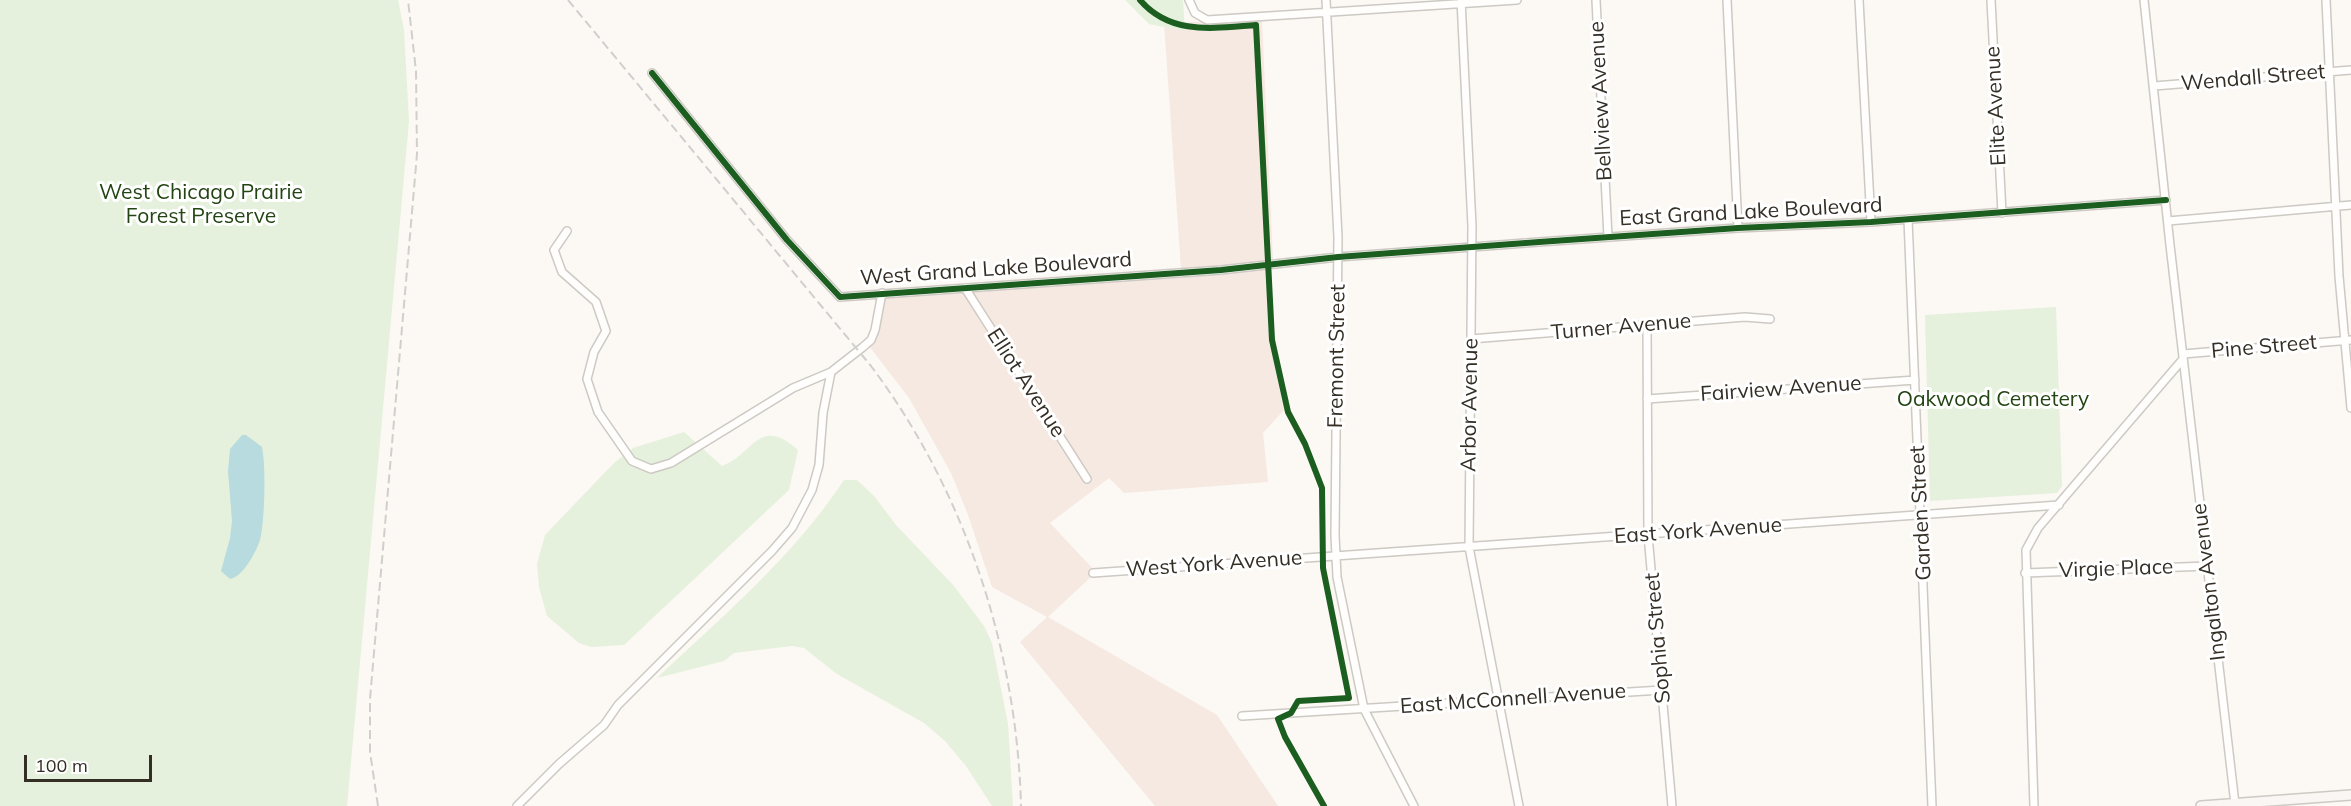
<!DOCTYPE html>
<html>
<head>
<meta charset="utf-8">
<style>
	body { margin:0 }
	#map { position:relative; width:2351px; height:806px; overflow:hidden; background:#fcf8f4; font-family:Mulish,sans-serif }
	canvas { display:block }
	.scale { position:absolute; left:24px; top:755px; width:128px; height:27px; box-sizing:border-box; border:3px solid #342e25; border-top:0; padding-left:8px; font-size:18px; line-height:21px; white-space:nowrap; color:#342e25; -webkit-text-stroke:4px #fff; paint-order:stroke }
</style>
</head>
<body>
<div id="map">
<canvas width="2351" height="806"></canvas>
<div class="scale">100 m</div>
</div>
<script>
const ctx = document.querySelector('canvas').getContext('2d');
ctx.lineJoin = 'round';
function paint(path, color) {
  ctx.fillStyle = color;
  ctx.fill(path, 'evenodd');
}
function stroke(path, color, width, dash) {
  ctx.strokeStyle = color;
  ctx.lineWidth = width;
  ctx.lineCap = dash ? 'butt' : 'round';
  ctx.setLineDash(dash || []);
  ctx.stroke(path);
}
function drawText(font, color, halo, rows, align = 'center') {
  ctx.font = font + ' Mulish,sans-serif';
  ctx.lineWidth = 6;
  ctx.setLineDash([]);
  ctx.textBaseline = 'middle';
  ctx.strokeStyle = halo;
  ctx.fillStyle = color;
  for (const [text, x, y, turn = 0] of rows) {
    ctx.save();
    ctx.translate(x, y);
    ctx.rotate((+turn || 0) * Math.PI / 180);
    ctx.textAlign = isNaN(turn) ? turn : align;
    if (halo) ctx.strokeText(text, 0, 0);
    ctx.fillText(text, 0, 0);
    ctx.restore();
  }
}
paint(new Path2D(`
	M 1262,20 L 1273,260 L 1222,267 L 1181,270 L 1164,23 Z
	M 1267,268 L 1269,339 L 1284,410 L 1263,433 L 1268,482 L 1124,493 L 1109,478 L 1050,523 L 1094,570 L 1093,575 L 1048,617 L 1217,715 L 1278,806 L 1155,806 L 1020,642 L 1047,617 L 992,587 L 968,515 L 951,473 L 909,398 L 869,346 L 879,330 L 885,297 L 1226,273 Z`), '#f5e9e2');
paint(new Path2D(`
	M 0,0 L 398,0 L 404,30 L 409,121 L 347,806 L 0,806 Z
	M 1125,0 L 1183,0 L 1185,31 L 1149,24 Z
	M 2056,307 L 2062,486 L 2057,493 L 1930,501 L 1925,315 Z
	M 684,432 L 722,466 C 754,454 759,415 798,450 L 789,490 L 624,645 L 591,647 L 579,643 L 547,616 L 539,587 L 537,564 L 545,535 L 614,463 L 633,448 Z
	M 844,480 L 857,480 L 874,496 L 896,525 L 954,586 L 984,626 L 992,643 L 1008,724 L 1013,806 L 992,806 L 966,766 L 945,741 L 924,723 L 837,674 L 804,648 L 792,646 L 734,653 L 724,661 L 657,678 C 723,616 794,556 844,480 Z`), '#e5f1dc');
paint(new Path2D(`
	M 242,435 L 246,435 L 262,447 C 266,466 265,521 260,540 C 256,552 243,577 230,579 L 221,571 L 230,538 L 232,521 L 228,471 L 230,449 Z`), '#b7dbdf');
const minor = new Path2D(`
	M 1189,0 L 1195,13 L 1207,20 L 1517,0
	M 1326,0 L 1338,237 L 1335,535 L 1337,577 L 1364,709 L 1414,806
	M 1461,0 L 1472,226 L 1469,547 L 1519,806
	M 1596,0 L 1608,237
	M 1727,0 L 1738,228
	M 1859,0 L 1871,222
	M 1991,0 L 2002,213
	M 2144,0 L 2170,245 L 2235,804
	M 2326,0 L 2339,276 L 2351,408
	M 652,73 L 787,240 L 840,297 L 1221,270 L 1338,257 L 1539,242 L 1738,228 L 1871,222 L 2166,200
	M 2154,86 L 2351,70
	M 1908,219 L 1932,806
	M 2168,221 L 2351,205
	M 567,231 L 554,250 L 562,272 L 596,302 L 606,331 L 594,352 L 587,379 L 598,412 L 632,461 L 651,469 L 671,463 L 793,388 L 831,372 L 863,347 L 871,340 L 875,330 L 882,293
	M 965,288 L 1087,479
	M 1647,325 L 1648,535 L 1672,806
	M 1471,339 L 1745,317 L 1770,319
	M 2183,354 L 2351,340
	M 1647,399 L 1915,380
	M 1093,573 L 2059,505
	M 2025,573 L 2207,566
	M 1242,716 L 1662,690
	M 517,806 L 559,764 L 604,725 L 618,705 L 772,551 L 792,528 L 812,490 L 819,465 L 823,413 L 831,372
	M 2034,806 L 2026,550 L 2038,528 L 2183,359`);
const secondary = new Path2D(`
	M 2201,806 L 2351,795`);
stroke(minor, '#cdc9c3', 10);
stroke(secondary, '#cdc9c3', 12);
stroke(minor, '#fffefd', 7);
stroke(secondary, '#f9f6f3', 9);
stroke(new Path2D(`
	M 568,0 L 871,366 C 965,491 1017,650 1021,806
	M 378,806 L 370,752 L 370,699 L 417,154 L 416,71 L 408,0`), '#d1cfce', 2, [9, 4.5]);
stroke(new Path2D(`
	M 1140,0 C 1171,36 1214,28 1256,25 L 1272,340 L 1288,412 L 1305,444 L 1322,488 L 1323,568 L 1349,698 L 1298,701 L 1291,713 L 1278,719 L 1285,737 L 1324,806
	M 652,73 L 787,240 L 840,297 L 1221,270 L 1338,257 L 1539,242 L 1738,228 L 1871,222 L 2166,200`), '#1b5e20', 6);
drawText('21px', '#342e25', '#fff', [
	["Wendall Street",2253,78,-5],
	["Bellview Avenue",1601,101,-93],
	["Elite Avenue",1996,106,-93],
	["East Grand Lake Boulevard",1751,212,-3],
	["West Grand Lake Boulevard",996,269,-4],
	["Turner Avenue",1621,327,-5],
	["Pine Street",2264,347,-5],
	["Fremont Street",1337,356,-89],
	["Elliot Avenue",1026,383,57],
	["Fairview Avenue",1781,389,-4],
	["Arbor Avenue",1470,405,-89],
	["Garden Street",1921,513,-93],
	["East York Avenue",1698,531,-4],
	["West York Avenue",1214,564,-4],
	["Virgie Place",2116,569,-2],
	["Ingalton Avenue",2209,582,-97],
	["Sophia Street",1658,638,-95],
	["East McConnell Avenue",1513,699,-4]
]);
drawText('21px', '#234413', '#fff', [
	["West Chicago Prairie",201,193],
	["Forest Preserve",201,217],
	["Oakwood Cemetery",1993,400]
]);
</script>
</body>
</html>
